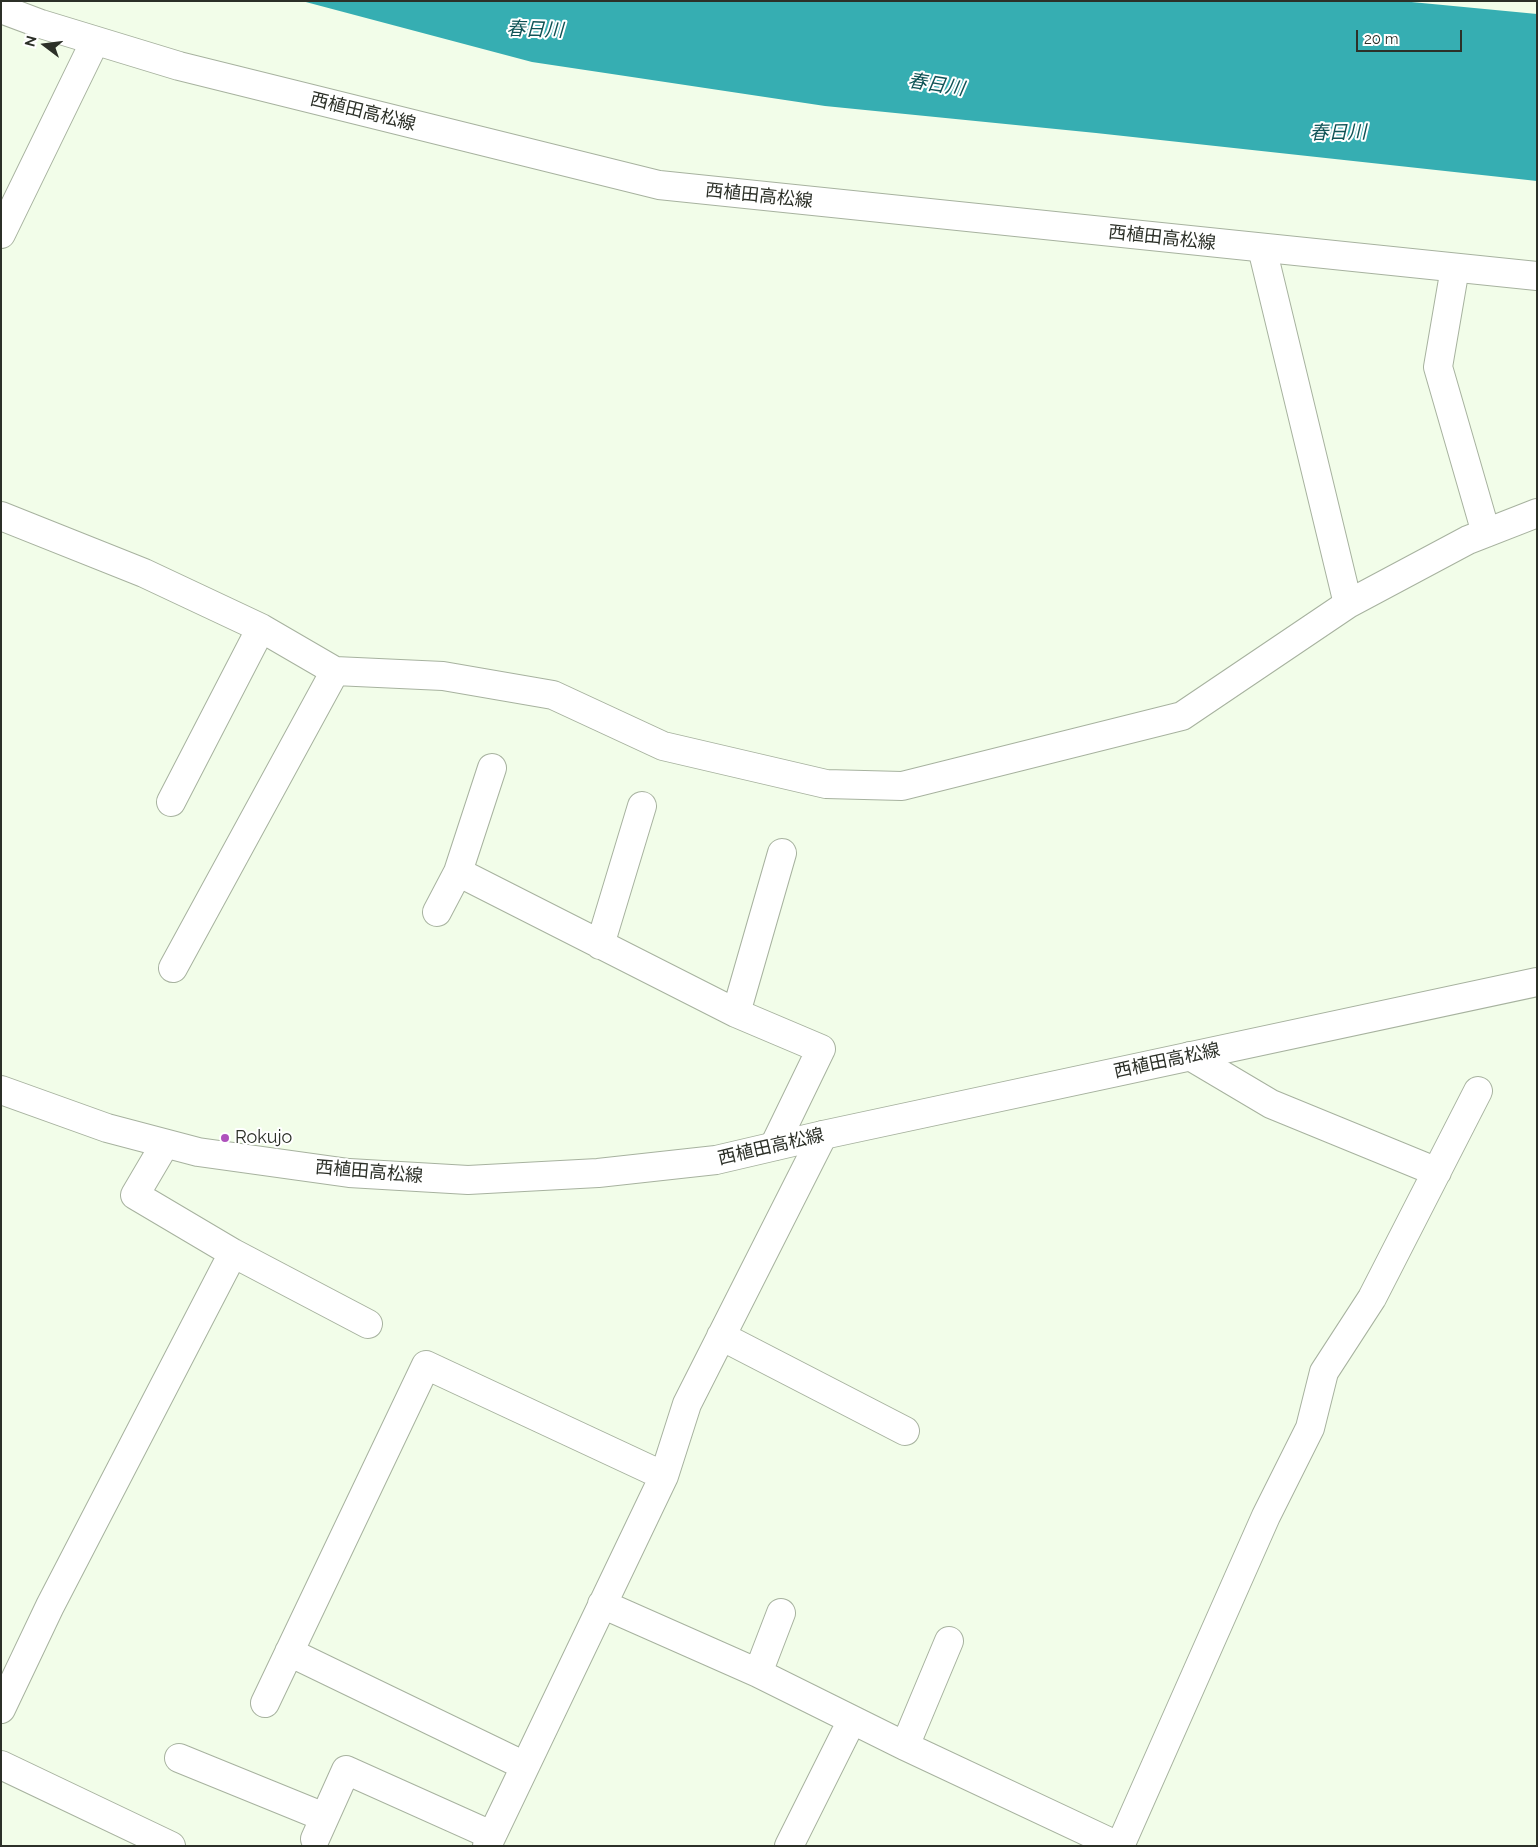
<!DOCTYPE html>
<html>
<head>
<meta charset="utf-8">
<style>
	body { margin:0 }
	#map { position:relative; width:1538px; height:1847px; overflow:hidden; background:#f2fde9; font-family:Raleway,sans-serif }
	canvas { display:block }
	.frame { position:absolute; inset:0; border:2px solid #2c3028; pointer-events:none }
	.north { position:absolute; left:20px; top:20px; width:50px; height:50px; -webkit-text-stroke:4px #fff; paint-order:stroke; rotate:285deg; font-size:14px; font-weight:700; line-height:20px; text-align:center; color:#2c3028 }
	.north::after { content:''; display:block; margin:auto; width:18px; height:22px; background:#2c3028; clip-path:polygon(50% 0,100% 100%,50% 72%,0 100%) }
	.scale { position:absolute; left:1356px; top:30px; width:106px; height:22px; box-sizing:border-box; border:2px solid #2c3028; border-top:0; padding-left:6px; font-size:15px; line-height:18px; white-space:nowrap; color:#2c3028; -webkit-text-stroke:4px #fff; paint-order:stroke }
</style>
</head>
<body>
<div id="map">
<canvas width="1538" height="1847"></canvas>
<div class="frame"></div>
<div class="north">N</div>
<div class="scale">20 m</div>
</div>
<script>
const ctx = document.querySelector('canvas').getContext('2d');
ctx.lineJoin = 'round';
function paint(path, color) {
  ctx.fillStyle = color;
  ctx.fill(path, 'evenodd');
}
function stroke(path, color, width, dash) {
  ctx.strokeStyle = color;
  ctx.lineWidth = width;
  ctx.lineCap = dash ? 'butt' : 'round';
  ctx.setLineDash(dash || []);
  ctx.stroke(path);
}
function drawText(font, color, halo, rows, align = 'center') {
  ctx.font = font + ' Raleway,"Noto Sans JP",sans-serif';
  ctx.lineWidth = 4;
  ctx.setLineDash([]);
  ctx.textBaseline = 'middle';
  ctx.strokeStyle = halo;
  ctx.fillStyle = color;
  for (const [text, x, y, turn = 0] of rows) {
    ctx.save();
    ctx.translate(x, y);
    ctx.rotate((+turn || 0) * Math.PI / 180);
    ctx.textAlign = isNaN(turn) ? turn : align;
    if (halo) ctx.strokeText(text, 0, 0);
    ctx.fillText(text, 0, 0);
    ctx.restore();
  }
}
paint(new Path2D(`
	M 302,1 L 1401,1 L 1537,14 L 1537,181 L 1096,133 L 825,106 L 532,62 Z`), '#36aeb2');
const minor = new Path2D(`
	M 1,234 L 95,41
	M 1262,248 L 1348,604
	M 1455,268 L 1438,367 L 1486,533
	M 1,516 L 144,573 L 261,628 L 335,671
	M 492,768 L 458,872 L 736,1013 L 821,1049 L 774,1146
	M 171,802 L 261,628
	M 437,912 L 458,872
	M 600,945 L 642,806
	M 173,968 L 335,671 L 443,676 L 553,695 L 663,746 L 826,784 L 902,786 L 1182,716 L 1348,604 L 1468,540 L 1537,513
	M 736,1013 L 782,853
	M 1190,1056 L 1271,1104 L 1437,1172
	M 165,1144 L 135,1195 L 233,1253 L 368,1324
	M 721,1336 L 905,1431
	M 602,1604 L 758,1673 L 905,1746 L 1118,1846
	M 289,1652 L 525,1766
	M 758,1673 L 781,1613
	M 265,1703 L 426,1365 L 664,1476
	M 1,1709 L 50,1606 L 233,1253
	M 905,1746 L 949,1641
	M 179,1758 L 324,1817
	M 1,1765 L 171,1846
	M 315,1839 L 346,1770 L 491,1835
	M 487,1846 L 664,1476 L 687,1404 L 823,1135
	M 789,1846 L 852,1720
	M 1120,1846 L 1266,1516 L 1310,1428 L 1324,1372 L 1372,1298 L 1478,1091`);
const secondary = new Path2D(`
	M 1,9 L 41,24 L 179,66 L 659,185 L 1537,276
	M 1,1090 L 107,1128 L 198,1152 L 349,1173 L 468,1180 L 598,1173 L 716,1160 L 823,1135 L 1537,982`);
stroke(minor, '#a7b29f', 30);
stroke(secondary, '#a7b29f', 30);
stroke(minor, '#fff', 28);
stroke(secondary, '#fff', 28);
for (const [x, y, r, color] of [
	[225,1138,5,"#ae51bc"]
]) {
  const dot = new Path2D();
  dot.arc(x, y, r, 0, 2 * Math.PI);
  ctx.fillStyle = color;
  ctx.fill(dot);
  stroke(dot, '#fff', 2);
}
drawText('18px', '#2c3028', '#fff', [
	["西植田高松線",363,112,14],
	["西植田高松線",759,196,6],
	["西植田高松線",1162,238,6],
	["西植田高松線",1167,1061,-12],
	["西植田高松線",771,1147,-13],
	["西植田高松線",369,1172,5]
]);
drawText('18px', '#2c3028', '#fff', [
	["Rokujo",235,1138]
], 'left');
drawText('italic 19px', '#0f5356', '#fff', [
	["春日川",535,30,2],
	["春日川",936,85,9],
	["春日川",1338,133,-1]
]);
</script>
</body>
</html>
